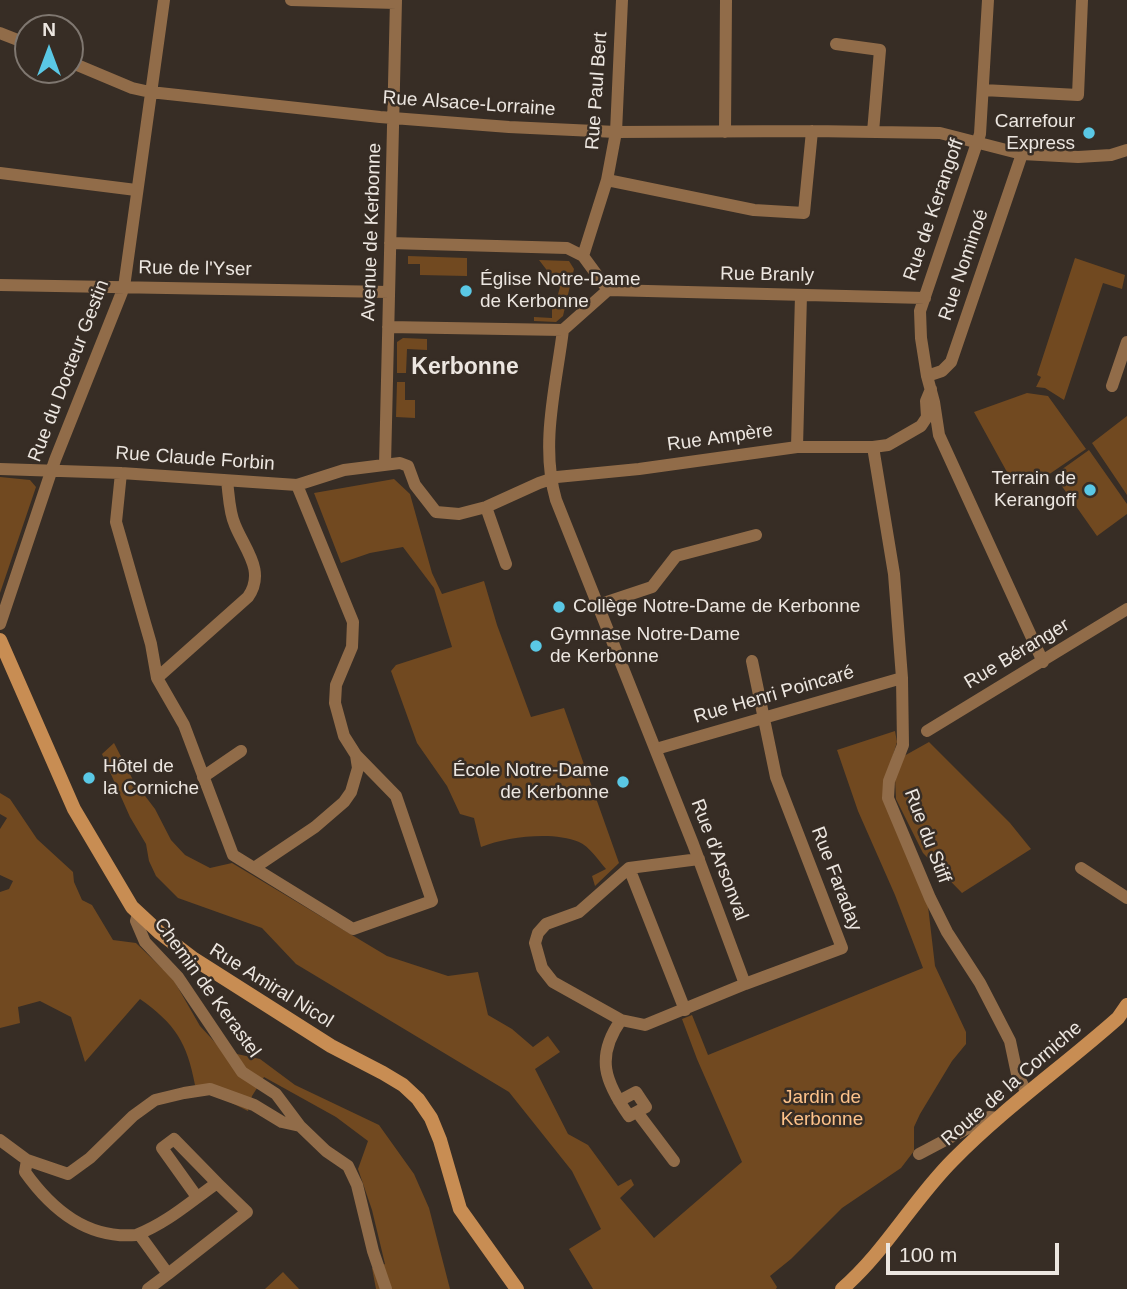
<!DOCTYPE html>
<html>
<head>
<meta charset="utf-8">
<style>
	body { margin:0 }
	#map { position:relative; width:1127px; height:1289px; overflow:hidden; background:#372d25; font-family:Helvetica,sans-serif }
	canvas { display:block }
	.north { position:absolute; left:14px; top:14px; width:70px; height:70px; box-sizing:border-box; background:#372d25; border:2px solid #7f7770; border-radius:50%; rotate:0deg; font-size:19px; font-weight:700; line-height:28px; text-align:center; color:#ece6e0 }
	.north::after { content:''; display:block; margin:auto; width:24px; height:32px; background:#5ac8e5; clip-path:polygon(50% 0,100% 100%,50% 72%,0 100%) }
	.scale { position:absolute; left:886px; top:1243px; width:173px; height:32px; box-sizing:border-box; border:4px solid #ece6e0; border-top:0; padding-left:9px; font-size:21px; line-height:24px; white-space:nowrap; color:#ece6e0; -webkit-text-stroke:5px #372d25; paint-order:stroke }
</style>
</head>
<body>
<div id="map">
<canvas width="1127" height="1289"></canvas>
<div class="north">N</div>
<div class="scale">100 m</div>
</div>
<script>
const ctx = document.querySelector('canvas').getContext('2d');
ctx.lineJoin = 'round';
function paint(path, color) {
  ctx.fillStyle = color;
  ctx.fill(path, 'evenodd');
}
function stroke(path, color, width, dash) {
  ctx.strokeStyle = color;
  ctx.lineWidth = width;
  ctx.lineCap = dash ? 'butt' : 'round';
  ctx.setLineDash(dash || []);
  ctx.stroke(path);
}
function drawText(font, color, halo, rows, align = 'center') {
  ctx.font = font + ' Helvetica,sans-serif';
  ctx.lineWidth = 5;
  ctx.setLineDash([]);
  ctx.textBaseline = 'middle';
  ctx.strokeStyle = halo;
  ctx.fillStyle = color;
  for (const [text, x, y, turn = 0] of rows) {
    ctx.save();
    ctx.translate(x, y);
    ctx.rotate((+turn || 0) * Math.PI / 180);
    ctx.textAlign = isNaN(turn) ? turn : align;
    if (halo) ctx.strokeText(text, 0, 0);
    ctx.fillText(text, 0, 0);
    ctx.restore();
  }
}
paint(new Path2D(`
	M 408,256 L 467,258 L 467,276 L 420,275 L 420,264 L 408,264 Z
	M 1075,258 L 1125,275 L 1122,289 L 1103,283 L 1064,400 L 1045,388 L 1036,387 L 1041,377 L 1037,375 Z
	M 539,260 L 569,261 L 574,269 L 563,316 L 556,322 L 534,321 L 534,317 L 552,318 L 552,302 L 538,302 L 538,298 L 557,298 L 560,287 L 551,286 L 549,273 Z
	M 403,338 L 427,339 L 427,350 L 407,349 L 406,373 L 397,373 L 397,342 Z
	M 397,382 L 405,382 L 405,400 L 415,400 L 415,418 L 396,417 Z
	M 1027,393 L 1048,396 L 1086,449 L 1048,475 L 1013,483 L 974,412 Z
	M 1127,416 L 1127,495 L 1092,443 Z
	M 1089,450 L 1127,504 L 1127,514 L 1097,536 L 1054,475 Z
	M 0,477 L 30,480 L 36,487 L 0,593 Z
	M 394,479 L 410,494 L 432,573 L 442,594 L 484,581 L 497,625 L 531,717 L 564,708 L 619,863 L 595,886 L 592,876 L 606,869 C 599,861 589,846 579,842 C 552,831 507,837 481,847 L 474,818 L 460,814 L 447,786 L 417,743 L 391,671 L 396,665 L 452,647 L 434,588 L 403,547 L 370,553 L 341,563 L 314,493 Z
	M 895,731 L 897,742 L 886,778 L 928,906 L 935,966 L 966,1032 L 966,1044 L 952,1061 L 920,1114 L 914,1127 L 914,1151 L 901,1168 L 842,1208 L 791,1259 L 770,1276 L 777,1287 L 776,1289 L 593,1289 L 569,1249 L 601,1229 L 572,1171 L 509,1092 L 296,964 L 262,928 L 178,898 L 156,876 L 149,861 L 146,844 L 130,817 L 102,754 L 114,743 L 133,780 L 155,809 L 171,840 L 185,855 L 210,868 L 232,863 L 387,956 L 448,976 L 478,972 L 488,1015 L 512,1029 L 533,1047 L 548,1036 L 560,1052 L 535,1069 L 568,1134 L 588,1145 L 618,1186 L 631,1179 L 634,1185 L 620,1198 L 654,1238 L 742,1162 L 697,1059 L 682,1019 L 692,1015 L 708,1055 L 923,968 L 895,895 L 858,811 L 837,750 Z
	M 929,742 L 1010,823 L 1031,849 L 962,893 L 923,853 L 896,799 L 895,778 L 904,756 Z
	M 0,793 L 10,799 L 37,839 L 73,872 L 74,882 L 82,900 L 92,905 L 113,940 L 136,943 L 173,979 L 200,1026 L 223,1051 L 260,1059 L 295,1085 L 379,1125 L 414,1174 L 429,1208 L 450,1289 L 376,1289 L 372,1268 L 385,1264 L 372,1210 L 358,1169 L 368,1141 L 336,1117 L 264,1077 L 252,1096 L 248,1111 L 195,1085 C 187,1042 175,1024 140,999 L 85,1062 L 71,1017 L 40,1001 L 18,1007 L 20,1023 L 0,1028 L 0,892 L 9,889 L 13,881 L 0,875 L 0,829 L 7,818 L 0,814 Z
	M 283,1272 L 299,1289 L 265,1289 Z`), '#714920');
stroke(new Path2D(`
	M 291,0 L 396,3
	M 988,0 L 980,134 L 920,311 L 921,338 L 927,376 L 934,402 L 939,435 L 1043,662
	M 0,33 L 28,44
	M 836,44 L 880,50 L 873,132
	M 70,62 L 132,88 L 150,92 L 380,117 L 509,127 L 616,132 L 812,131 L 940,133 L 1022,154 L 1078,157 L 1111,155 L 1127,150
	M 983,90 L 1078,95 L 1082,0
	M 725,132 L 726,0
	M 0,173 L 136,190
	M 607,180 L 754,210 L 804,213 L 812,131
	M 390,243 L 567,248 L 583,256 L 608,290 L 563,330 C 556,386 540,445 556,500 L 693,844 L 745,984
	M 583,256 L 607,180 L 616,132 L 622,0
	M 0,285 L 389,292
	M 608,290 L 925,298
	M 388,327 L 563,330
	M 927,376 L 942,371 L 951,362 L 1022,154
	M 1112,386 L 1127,342
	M 797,447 L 801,295
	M 873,447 L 894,574 L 902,678 L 903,745 L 889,781 L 888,798 L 930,898 L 947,932 L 980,983 L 1010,1041 L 1017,1074 L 1027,1093
	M 385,465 L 396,0
	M 0,469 L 121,473 L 297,485 L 344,470 L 400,463 L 408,466 L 415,485 L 436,512 L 459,514 L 486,507 L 539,483 L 557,477 L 639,469 L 797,447 L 873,447 L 888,445 L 921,426 L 927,417 L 926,401 L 931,389
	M 121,473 L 116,522 L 151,644 L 157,678 L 184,725 L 233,855 L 353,929 L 432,901 L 396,796 L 356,755
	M 486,507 L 506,564
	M 598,605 L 652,587 L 676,556 L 756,535
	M 0,624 L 55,460 L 124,287 L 164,0
	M 157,678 L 248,597 C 266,571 245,550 235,525 C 229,512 229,495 227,481
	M 927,731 L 1127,609
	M 656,749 L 902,678
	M 203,777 L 241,751
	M 699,859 L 629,868 L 579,912 L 546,924 L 538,933 L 535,943 L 542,968 L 553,982 L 621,1020 L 645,1025 L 745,984 L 842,948 L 776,777 L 752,661
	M 254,868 L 315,827 L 344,802 L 351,792 L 358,768 L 356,755 L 344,736 L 335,703 L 336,685 L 352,647 L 353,622 L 297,485
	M 629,868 L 685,1010
	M 1081,868 L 1127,898
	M 138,914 L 136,921 L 145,942 L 178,977 L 242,1072 L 276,1094 L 300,1126 L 326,1151 L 348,1166 L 357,1185 L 373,1251 L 386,1289
	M 619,1101 L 636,1092 L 646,1107 L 629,1116 C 605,1082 595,1057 621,1020
	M 637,1112 L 674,1161
	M 0,1140 L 27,1160 L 68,1174 L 90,1158 L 133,1116 L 155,1100 L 184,1093 L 210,1089 L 254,1105 L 282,1122 L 300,1126
	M 919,1154 L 989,1117 L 999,1118
	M 27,1160 L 25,1172 C 52,1210 87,1239 136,1235 C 167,1223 190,1202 217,1183 L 247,1212 L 168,1274 L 139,1234
	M 197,1197 L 162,1148 L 174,1139 L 217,1183
	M 148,1289 L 168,1274`), '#916c49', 12);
stroke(new Path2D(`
	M 0,640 L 74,809 L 132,907 L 160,933 L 194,959 L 331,1046 L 383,1073 L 403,1085 L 418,1099 L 431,1118 L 440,1140 L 460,1209 L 517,1289
	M 842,1289 C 885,1252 913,1200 953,1160 C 1004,1108 1064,1066 1118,1018 L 1127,1005`), '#c88d53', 14);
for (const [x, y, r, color] of [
	[1089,133,7,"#5ac8e5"],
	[466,291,7,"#5ac8e5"],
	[1090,490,7,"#5ac8e5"],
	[559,607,7,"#5ac8e5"],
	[536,646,7,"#5ac8e5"],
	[89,778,7,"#5ac8e5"],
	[623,782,7,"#5ac8e5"]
]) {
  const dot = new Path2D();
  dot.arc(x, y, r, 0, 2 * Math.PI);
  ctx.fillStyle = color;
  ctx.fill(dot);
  stroke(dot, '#372d25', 2.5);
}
drawText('19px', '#ece6e0', '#372d25', [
	["Rue Paul Bert",597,91,-86],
	["Rue Alsace-Lorraine",469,104,4],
	["Rue de Kerangoff",934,210,-71],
	["Avenue de Kerbonne",372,232,-88],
	["Rue Nominoé",964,265,-71],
	["Rue de l'Yser",195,269,1],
	["Rue Branly",767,275,1],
	["Rue du Docteur Gestin",69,371,-69],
	["Rue Ampère",720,438,-8],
	["Rue Claude Forbin",195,459,4],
	["Rue Béranger",1017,654,-31],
	["Rue Henri Poincaré",774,695,-16],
	["Rue du Stiff",927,836,69],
	["Rue d'Arsonval",719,860,69],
	["Rue Faraday",836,879,69],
	["Rue Amiral Nicol",271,986,32],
	["Chemin de Kerastel",207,988,54],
	["Route de la Corniche",1012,1084,-41]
]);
drawText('19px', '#ece6e0', '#372d25', [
	["Carrefour",1075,122,"right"],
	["Express",1075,144,"right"],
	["Église Notre-Dame",480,280],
	["de Kerbonne",480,302],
	["Terrain de",1076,479,"right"],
	["Kerangoff",1076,501,"right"],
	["Collège Notre-Dame de Kerbonne",573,607],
	["Gymnase Notre-Dame",550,635],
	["de Kerbonne",550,657],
	["Hôtel de",103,767],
	["la Corniche",103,789],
	["École Notre-Dame",609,771,"right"],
	["de Kerbonne",609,793,"right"]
], 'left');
drawText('19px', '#fdc28a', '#372d25', [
	["Jardin de",822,1098],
	["Kerbonne",822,1120]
]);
drawText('bold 23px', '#ece6e0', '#372d25', [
	["Kerbonne",465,368]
]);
</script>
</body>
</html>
